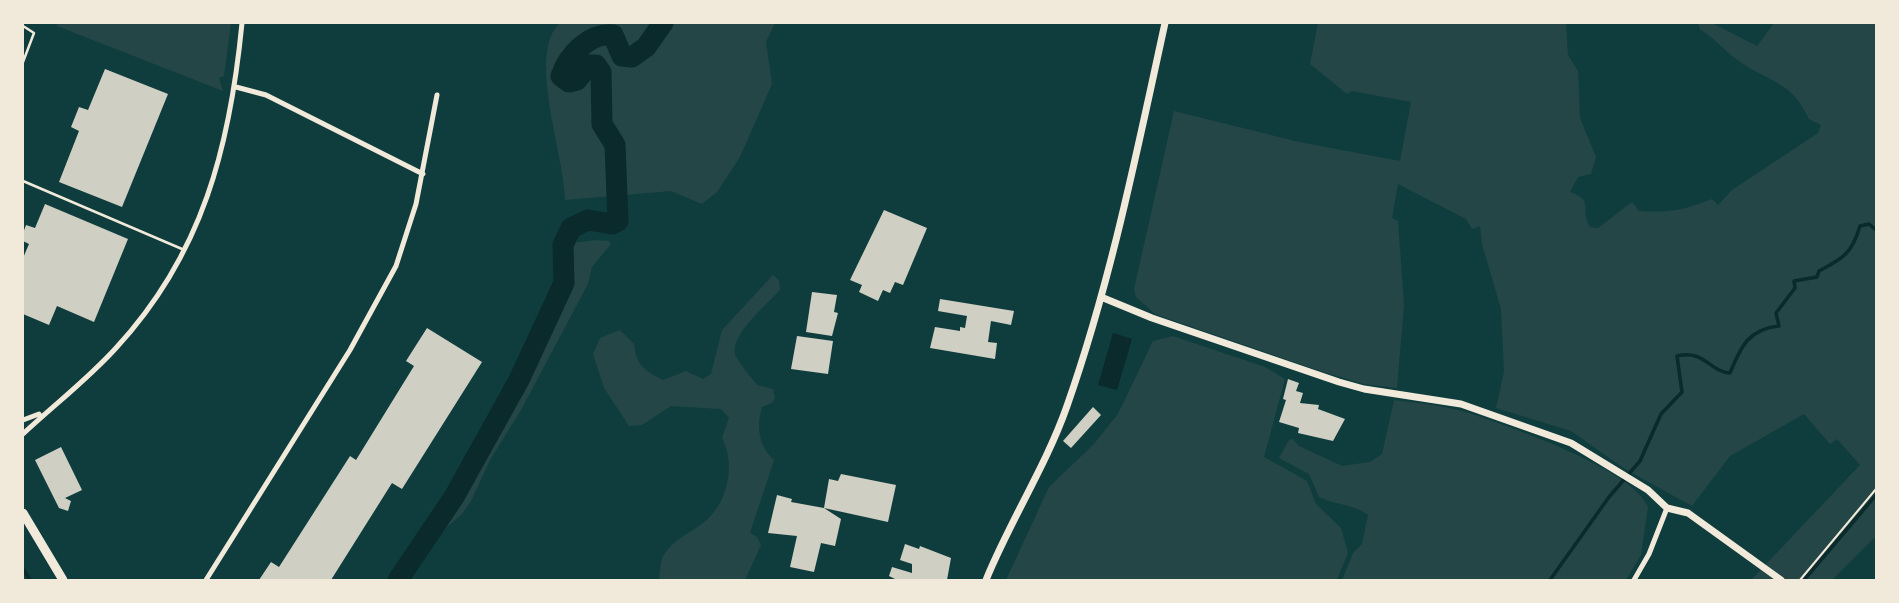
<!DOCTYPE html>
<html>
<head>
<meta charset="utf-8">
<style>
	body { margin:0 }
	#map { position:relative; width:1899px; height:603px; overflow:hidden; background:#0f3d3e; font-family:Mulish,sans-serif }
	canvas { display:block }
	.frame { position:absolute; inset:0; border:24px solid #f1e9da; pointer-events:none }
</style>
</head>
<body>
<div id="map">
<canvas width="1899" height="603"></canvas>
<div class="frame"></div>
</div>
<script>
const ctx = document.querySelector('canvas').getContext('2d');
ctx.lineJoin = 'round';
function paint(path, color) {
  ctx.fillStyle = color;
  ctx.fill(path, 'evenodd');
}
function stroke(path, color, width, dash) {
  ctx.strokeStyle = color;
  ctx.lineWidth = width;
  ctx.lineCap = dash ? 'butt' : 'round';
  ctx.setLineDash(dash || []);
  ctx.stroke(path);
}
paint(new Path2D(`
	M 58,23 L 231,23 L 224,76 L 219,78 L 223,91 L 57,26 Z
	M 560,23 L 775,23 L 766,42 L 772,84 L 740,157 L 717,192 L 702,204 L 671,191 L 565,200 C 565,156 526,53 560,23 Z
	M 1318,23 L 1566,23 L 1568,55 L 1578,71 L 1580,118 L 1596,157 L 1591,174 L 1578,177 L 1570,192 C 1596,201 1579,210 1590,227 L 1598,228 L 1632,202 L 1639,211 C 1670,213 1684,210 1712,199 L 1718,205 L 1732,190 L 1818,133 L 1821,125 L 1809,119 C 1793,85 1777,84 1748,67 C 1731,58 1717,40 1700,29 L 1698,23 L 1712,23 L 1757,46 L 1774,23 L 1876,23 L 1876,536 L 1832,580 L 1751,580 L 1860,465 L 1837,439 L 1830,444 L 1804,414 L 1730,456 L 1692,506 L 1625,469 L 1571,431 L 1496,408 L 1504,372 L 1501,309 L 1482,244 L 1480,226 L 1472,229 L 1466,219 L 1398,184 L 1392,218 L 1398,221 L 1404,305 L 1397,388 L 1364,384 L 1320,371 L 1155,314 L 1136,297 L 1134,289 L 1174,111 L 1299,142 L 1400,161 L 1411,102 L 1352,91 L 1347,94 L 1310,64 Z
	M 595,240 L 609,241 L 611,244 L 592,267 L 588,284 L 521,410 L 490,460 L 471,501 L 462,514 L 441,532 L 410,580 L 402,580 C 439,531 469,478 498,425 C 521,383 545,340 563,295 C 570,277 567,261 573,243 Z
	M 773,275 L 779,280 L 780,290 C 770,302 724,339 737,358 C 742,367 750,376 757,385 L 773,389 L 775,398 L 772,403 L 762,407 C 756,428 759,446 774,460 L 750,533 L 757,537 L 761,545 L 745,580 L 659,580 C 660,572 660,560 665,553 C 674,540 687,534 699,526 C 727,508 737,466 722,438 L 729,418 L 721,409 L 671,406 L 642,425 L 629,426 L 604,388 L 593,354 L 600,338 L 620,330 L 634,344 C 636,365 645,371 663,380 L 686,371 L 703,379 L 711,374 L 722,330 Z
	M 1173,336 L 1265,367 L 1285,379 L 1264,457 L 1307,481 L 1316,504 L 1341,528 L 1348,553 L 1337,580 L 1006,580 L 1049,487 L 1093,445 L 1118,414 L 1153,341 Z
	M 1394,400 C 1419,403 1445,406 1469,413 C 1508,426 1633,469 1648,507 L 1641,555 L 1626,580 L 1342,580 L 1353,553 L 1362,544 L 1368,515 C 1354,504 1335,505 1319,497 L 1309,474 L 1279,458 L 1289,440 L 1293,439 L 1299,446 L 1342,466 L 1370,462 L 1382,454 Z`), '#244646');
paint(new Path2D(`
	M 1113,333 L 1132,339 L 1117,390 L 1098,385 Z`), '#0a2a2b');
stroke(new Path2D(`
	M 23,569 L 30,580
	M 1550,580 L 1609,497 L 1640,461 L 1661,414 L 1682,392 L 1677,356 C 1704,349 1710,372 1730,373 C 1741,346 1749,329 1779,326 L 1776,313 L 1795,288 L 1794,281 L 1817,277 L 1819,271 C 1844,258 1852,253 1860,226 L 1869,224 L 1876,230
	M 1804,580 L 1876,495`), '#0a2a2b', 3.5);
stroke(new Path2D(`
	M 398,580 L 454,497 L 519,380 L 564,283 L 563,245 L 571,228 L 588,220 L 612,224 L 618,221 L 615,145 L 602,124 L 601,72 L 596,65 L 589,65 L 577,80 L 569,82 L 561,76 C 568,55 590,32 613,35 L 622,56 L 632,57 L 646,47 L 663,23`), '#0a2a2b', 21);
paint(new Path2D(`
	M 105,69 L 168,94 L 122,207 L 59,182 L 79,131 L 71,127 L 79,107 L 88,110 Z
	M 45,204 L 128,239 L 94,322 L 57,306 L 49,325 L 23,314 L 23,258 L 29,244 L 23,241 L 23,233 L 26,225 L 35,228 Z
	M 884,210 L 927,228 L 903,285 L 895,282 L 890,293 L 883,290 L 878,301 L 859,292 L 862,285 L 850,280 Z
	M 812,292 L 837,295 L 834,312 L 838,313 L 832,336 L 806,332 Z
	M 940,299 L 1014,311 L 1011,325 L 991,321 L 988,342 L 997,343 L 995,359 L 930,348 L 935,327 L 960,331 L 960,327 L 965,328 L 967,316 L 938,311 Z
	M 427,328 L 482,362 L 402,489 L 392,483 L 331,580 L 259,580 L 271,562 L 279,567 L 350,456 L 356,460 L 414,366 L 406,361 Z
	M 797,336 L 833,341 L 828,374 L 791,369 Z
	M 1288,379 L 1299,383 L 1296,391 L 1303,393 L 1300,403 L 1319,405 L 1318,409 L 1345,419 L 1333,441 L 1298,433 L 1299,428 L 1279,422 L 1286,400 L 1283,399 Z
	M 1093,407 L 1101,415 L 1071,448 L 1063,441 Z
	M 61,447 L 82,490 L 65,498 L 71,501 L 68,511 L 59,508 L 35,460 Z
	M 841,474 L 896,485 L 888,522 L 824,508 L 841,519 L 835,546 L 821,543 L 814,572 L 790,567 L 797,536 L 768,533 L 777,495 L 792,499 L 791,502 L 824,508 L 829,479 L 838,481 Z
	M 905,544 L 919,549 L 920,546 L 951,558 L 947,580 L 897,580 L 889,576 L 892,567 L 912,573 L 912,564 L 900,560 Z`), '#cfcfc3');
stroke(new Path2D(`
	M 1800,580 L 1876,489`), '#f1e9da', 2);
stroke(new Path2D(`
	M 23,26 L 34,33 L 23,62
	M 23,181 L 182,249`), '#f1e9da', 2.5);
stroke(new Path2D(`
	M 236,87 L 266,95 L 423,174
	M 23,420 L 39,414
	M 23,434 C 54,405 88,379 116,348 C 203,254 230,146 242,23
	M 206,580 L 350,350 L 396,266 L 416,204 L 437,95
	M 1634,580 L 1649,554 L 1667,508`), '#f1e9da', 5);
stroke(new Path2D(`
	M 1101,297 L 1152,318 L 1339,382 L 1364,389 L 1461,404 L 1571,443 L 1648,490 L 1667,508 L 1688,513 L 1781,580
	M 986,580 C 1010,521 1046,466 1067,406 C 1111,281 1137,151 1165,23`), '#f1e9da', 7);
stroke(new Path2D(`
	M 23,513 L 63,580`), '#f1e9da', 9);
</script>
</body>
</html>
